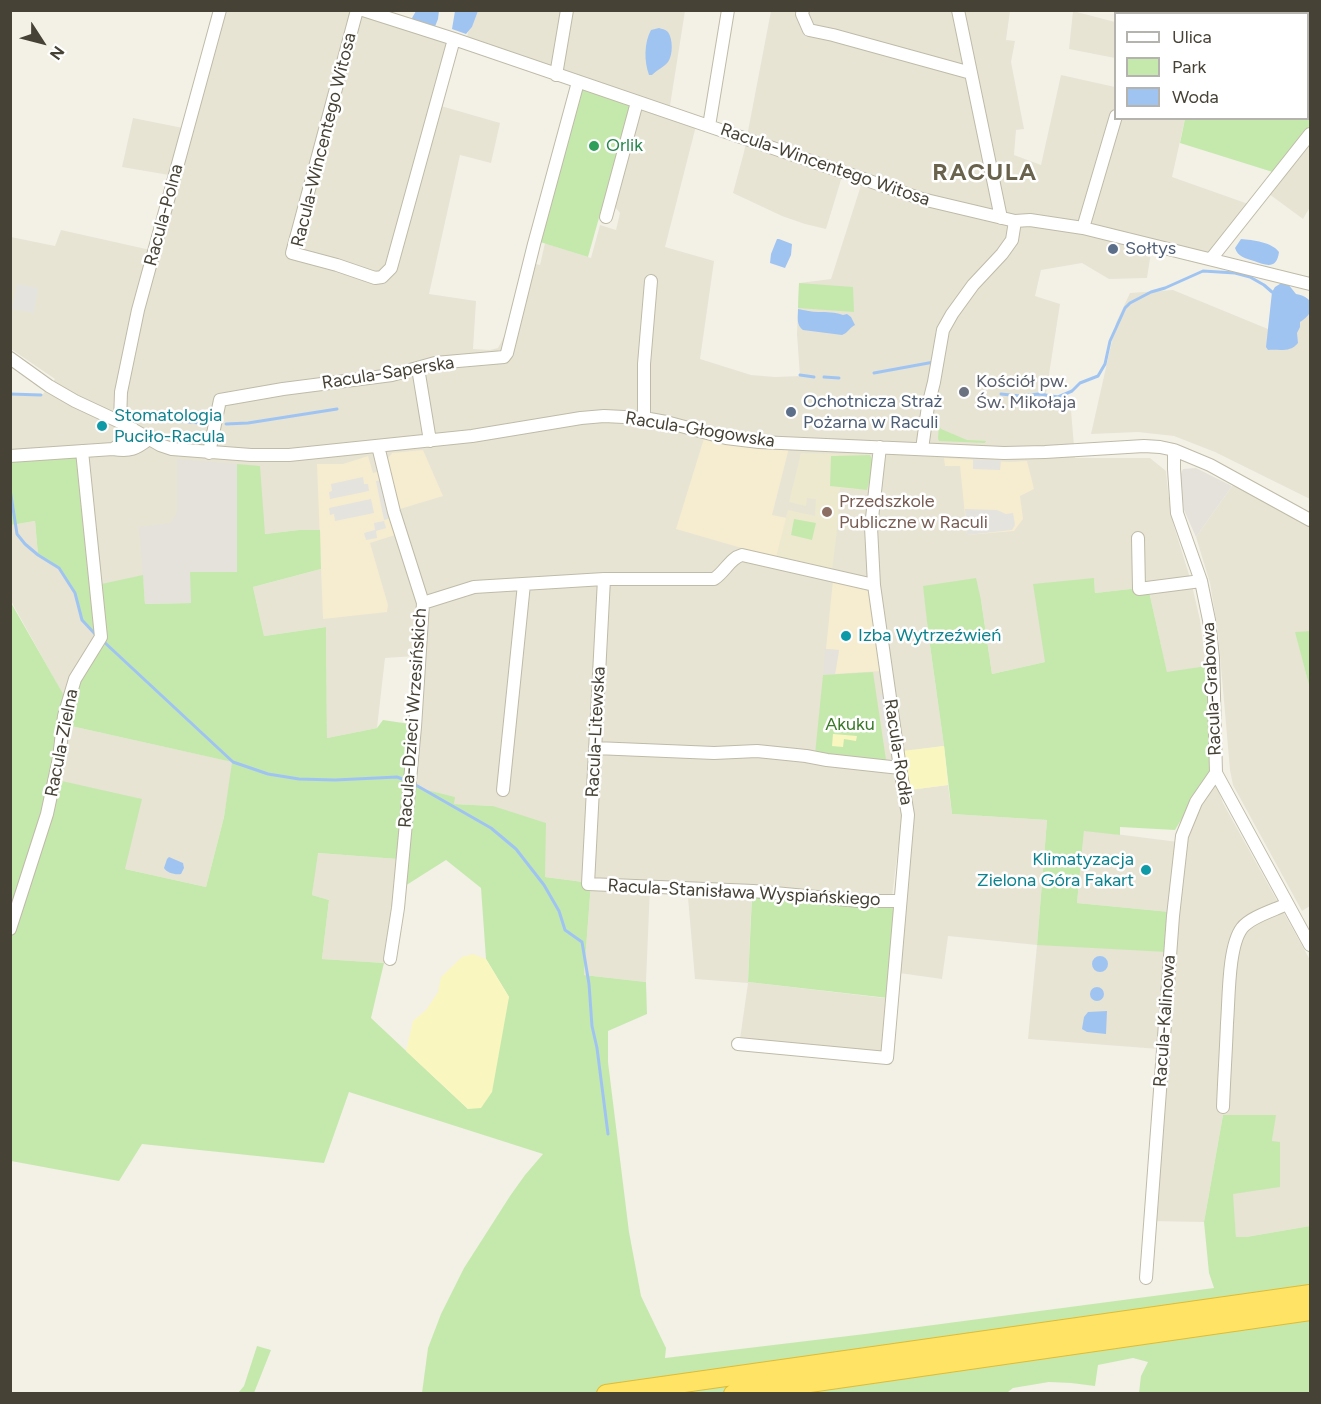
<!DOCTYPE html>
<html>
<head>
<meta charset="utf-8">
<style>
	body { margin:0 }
	#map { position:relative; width:1321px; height:1404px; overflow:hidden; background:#f3f1e6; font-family:Figtree,sans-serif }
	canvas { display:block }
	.frame { position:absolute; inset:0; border:12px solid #464235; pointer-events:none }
	.legend { position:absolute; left:1114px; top:12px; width:195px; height:108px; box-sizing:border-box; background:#fff; border:2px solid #b5b3ae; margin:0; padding:8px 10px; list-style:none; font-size:18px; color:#464235 }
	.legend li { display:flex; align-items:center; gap:12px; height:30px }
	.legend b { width:30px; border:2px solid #b5b3ae }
	.north { position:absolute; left:12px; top:12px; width:60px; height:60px; -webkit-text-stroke:4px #fff; paint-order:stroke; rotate:126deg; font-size:16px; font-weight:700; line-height:24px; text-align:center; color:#464235 }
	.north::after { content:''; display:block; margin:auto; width:21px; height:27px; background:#464235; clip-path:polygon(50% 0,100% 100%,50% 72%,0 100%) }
</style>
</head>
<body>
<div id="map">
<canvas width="1321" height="1404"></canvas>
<div class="frame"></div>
<ul class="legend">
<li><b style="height:8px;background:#fff"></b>Ulica</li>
<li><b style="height:16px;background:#c5e9ad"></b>Park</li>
<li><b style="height:16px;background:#a0c4f2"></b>Woda</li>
</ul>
<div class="north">N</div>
</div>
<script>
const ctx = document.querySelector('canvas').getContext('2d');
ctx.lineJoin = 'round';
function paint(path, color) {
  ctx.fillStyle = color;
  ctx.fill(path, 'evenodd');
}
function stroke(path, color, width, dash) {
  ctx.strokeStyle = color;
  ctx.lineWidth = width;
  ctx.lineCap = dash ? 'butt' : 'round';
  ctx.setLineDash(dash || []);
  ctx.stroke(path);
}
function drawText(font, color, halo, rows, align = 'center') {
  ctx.font = font + ' Figtree,sans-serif';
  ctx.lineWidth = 5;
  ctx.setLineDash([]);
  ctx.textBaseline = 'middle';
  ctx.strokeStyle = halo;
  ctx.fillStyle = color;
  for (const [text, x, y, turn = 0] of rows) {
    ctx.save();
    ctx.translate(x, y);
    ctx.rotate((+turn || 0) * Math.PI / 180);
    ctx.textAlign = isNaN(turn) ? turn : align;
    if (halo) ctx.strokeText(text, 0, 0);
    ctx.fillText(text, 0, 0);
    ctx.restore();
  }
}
paint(new Path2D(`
	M 1137,10 L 1208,11 L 1208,14 L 1137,14 Z
	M 220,11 L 372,11 L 452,38 L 434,104 L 500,123 L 491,163 L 460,155 L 429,294 L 476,301 L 473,349 L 490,350 L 498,348 L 525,297 L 532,263 L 540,265 L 545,243 L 591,258 L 600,225 L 616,230 L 620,213 L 614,206 L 637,115 L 643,110 L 696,126 L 665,247 L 714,261 L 700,359 L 751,375 L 775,377 L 800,376 L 797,334 L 799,283 L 831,279 L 864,176 L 844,170 L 826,229 L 805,224 L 782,216 L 733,193 L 744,152 L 771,11 L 1010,11 L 1006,40 L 1015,41 L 1011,62 L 1024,129 L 1016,130 L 1014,155 L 1041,165 L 1061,75 L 1115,87 L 1116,118 L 1185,119 L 1172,177 L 1254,206 L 1213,260 L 1152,246 L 1147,278 L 1109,279 L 1082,263 L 1041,270 L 1035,296 L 1060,304 L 1045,400 L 1070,398 L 1075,458 L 1150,458 L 1166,471 L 1168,492 L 1173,523 L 1191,581 L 1200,620 L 1206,666 L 1167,673 L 1148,587 L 1095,593 L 1094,579 L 1045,662 L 992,674 L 981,600 L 924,586 L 928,631 L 944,746 L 902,752 L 906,817 L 898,848 L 892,897 L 844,893 L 752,890 L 748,982 L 893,999 L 885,1059 L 739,1046 L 748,983 L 695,979 L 687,886 L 650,887 L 646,982 L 584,975 L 591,883 L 545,877 L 493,806 L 454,804 L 454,797 L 422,789 L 408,781 L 415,656 L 385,658 L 377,728 L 327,738 L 326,627 L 264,636 L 253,587 L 321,569 L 320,530 L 299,530 L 265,534 L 237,465 L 237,572 L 91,586 L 11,461 L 11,394 L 43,394 L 55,379 L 11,349 L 11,237 L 55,246 L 61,230 L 155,251 L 175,176 L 122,167 L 133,118 L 188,129 Z
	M 478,11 L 685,11 L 669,112 L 466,42 L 468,32 L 472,27 Z
	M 1073,11 L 1115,22 L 1115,58 L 1069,49 Z
	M 1310,136 L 1310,207 L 1303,219 L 1265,191 Z
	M 1173,290 L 1268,329 L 1273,302 L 1310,312 L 1310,499 L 1215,452 L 1174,436 L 1138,432 L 1091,434 L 1116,323 L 1130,293 Z
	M 1232,486 L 1239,487 L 1310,527 L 1310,631 L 1296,633 L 1310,689 L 1310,906 L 1302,911 L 1233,785 L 1230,770 L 1218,632 L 1210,583 L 1196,537 Z
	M 35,521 L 38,555 L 59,568 L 75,593 L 82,620 L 99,638 L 66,700 L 11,601 L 10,525 Z
	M 62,724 L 233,762 L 224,817 L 206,887 L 125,869 L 53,779 Z
	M 1213,776 L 1223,803 L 1310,960 L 1310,1226 L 1246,1237 L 1236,1237 L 1232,1194 L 1272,1141 L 1275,1115 L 1223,1115 L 1204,1222 L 1150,1221 L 1159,1049 L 1028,1039 L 1037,945 L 948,936 L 942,979 L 899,973 L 909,790 L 948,785 L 952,814 L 1047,820 L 1037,945 L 1170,912 L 1077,903 L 1084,830 L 1178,842 Z
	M 317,853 L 399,859 L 391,935 L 384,963 L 322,959 L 329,900 L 312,895 Z`), '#e7e4d4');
paint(new Path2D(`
	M 705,435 L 789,448 L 772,515 L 787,518 L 776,558 L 676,529 Z
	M 423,450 L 443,496 L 400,509 L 390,477 L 388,458 L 392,453 Z
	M 368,456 L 373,473 L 381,471 L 398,534 L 370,543 L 388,605 L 387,612 L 323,619 L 317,464 L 343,464 Z
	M 944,458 L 1009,462 L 1027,461 L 1034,489 L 1020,496 L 1023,519 L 1014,531 L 967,535 L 960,466 L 945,466 Z
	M 833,580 L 869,590 L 881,671 L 835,674 L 839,650 L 826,649 Z`), '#f6ecd0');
paint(new Path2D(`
	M 177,459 L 237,464 L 237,572 L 191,603 L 145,604 L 139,527 L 171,523 L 177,513 Z
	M 1196,468 L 1232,486 L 1196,537 L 1184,510 L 1180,476 L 1183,469 Z
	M 825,649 L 839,650 L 835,674 L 823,675 Z`), '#e5e2db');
paint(new Path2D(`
	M 801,453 L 870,455 L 872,457 L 873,462 L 867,490 L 840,488 L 838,522 L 832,571 L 776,558 L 788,510 L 815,516 L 816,499 L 807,498 L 806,506 L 789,502 Z`), '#ede9cf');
paint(new Path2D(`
	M 1208,10 L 1310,11 L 1310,136 L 1279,174 L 1180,143 L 1185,119 L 1308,118 L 1308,14 L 1208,13 Z
	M 582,89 L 589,89 L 631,104 L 588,257 L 537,241 Z
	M 799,283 L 853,287 L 854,312 L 798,308 Z
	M 939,425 L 941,429 L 967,440 L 986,441 L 985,443 L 939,441 L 938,439 Z
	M 870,455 C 876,464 870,479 867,490 L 830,486 L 831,456 Z
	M 79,457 L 92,586 L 143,575 L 145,604 L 191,603 L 190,572 L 237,572 L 237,464 L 260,466 L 265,534 L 299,530 L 320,530 L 321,569 L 253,587 L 264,636 L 326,627 L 327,738 L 377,728 L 383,720 L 410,724 L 408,781 L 423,789 L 455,797 L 454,804 L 493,806 L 546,823 L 545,877 L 591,883 L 584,975 L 646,982 L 647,1014 L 608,1031 L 608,1062 L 629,1232 L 641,1296 L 666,1348 L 665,1358 L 865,1334 L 1214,1288 L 1209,1273 L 1204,1222 L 1223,1115 L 1276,1115 L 1272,1141 L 1280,1142 L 1280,1187 L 1233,1194 L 1236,1237 L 1246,1237 L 1310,1226 L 1310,1393 L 1139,1393 L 1141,1376 L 1148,1362 L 1133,1358 L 1098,1365 L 1095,1386 L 1071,1383 L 1049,1382 L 1013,1388 L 1008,1392 L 1000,1394 L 422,1393 L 428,1348 L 441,1314 L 464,1268 L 510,1196 L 525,1175 L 543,1154 L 349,1092 L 324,1163 L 142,1144 L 119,1181 L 11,1161 L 10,601 L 66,699 L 99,638 L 82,620 L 74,593 L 59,568 L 38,555 L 35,521 L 11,525 L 11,461 ZM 62,724 L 232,762 L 224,817 L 206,887 L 125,869 L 142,799 L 53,779 ZM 318,853 L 398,859 L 397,891 L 446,860 L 481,888 L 486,959 L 509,997 L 468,1109 L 371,1018 L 384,963 L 322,959 L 329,900 L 312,895 Z
	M 794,519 L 816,523 L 812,540 L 791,535 Z
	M 976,578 L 981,600 L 992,674 L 1045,662 L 1033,584 L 1094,578 L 1095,593 L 1148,587 L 1167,672 L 1206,666 L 1210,724 L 1210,772 L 1175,830 L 1120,827 L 1120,835 L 1084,831 L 1077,903 L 1170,912 L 1167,952 L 1037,945 L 1047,820 L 952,814 L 944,746 L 928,631 L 923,586 Z
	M 1310,631 L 1310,689 L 1295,632 Z
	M 873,672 L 886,760 L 815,754 L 823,675 Z
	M 752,896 L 896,904 L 888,998 L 748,982 Z
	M 257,1346 L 271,1350 L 254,1393 L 238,1393 L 244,1386 Z`), '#c5e9ad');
paint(new Path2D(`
	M 833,734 L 857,736 L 856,741 L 844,739 L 843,747 L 832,746 Z
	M 944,746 L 948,785 L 909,790 L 902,751 Z
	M 473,954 L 486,959 L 509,997 L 492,1092 L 481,1108 L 468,1109 L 406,1051 L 413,1021 L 426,1010 L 438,992 L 441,977 L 462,957 Z`), '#f9f6c0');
paint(new Path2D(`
	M 17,284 L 38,288 L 34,313 L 12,309 Z
	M 973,459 L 1001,460 L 1000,470 L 973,469 Z
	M 363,477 L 364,484 L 368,484 L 369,491 L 330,499 L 329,492 L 332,491 L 331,484 Z
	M 383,480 L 391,518 L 384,520 L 376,481 Z
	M 371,499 L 374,513 L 335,521 L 334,514 L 330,515 L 329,508 Z
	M 965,509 L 997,510 L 1006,514 L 1013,513 L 1015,525 L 1012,530 L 967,535 Z
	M 384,521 L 386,528 L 376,531 L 377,538 L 366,540 L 364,533 L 375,530 L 374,523 Z
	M 886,694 L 893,742 L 886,743 L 879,695 Z`), '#e4e3de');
paint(new Path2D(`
	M 416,11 L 439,11 L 438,19 L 434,29 L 414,23 L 412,18 Z
	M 455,11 L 478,11 L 472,27 L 466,34 L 452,29 Z
	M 659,28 C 662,29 665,29 668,32 C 673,39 673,55 668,62 C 664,67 657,70 652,75 L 649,75 C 644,61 644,43 651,30 Z
	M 777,239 L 779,239 L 792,244 L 791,255 L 785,268 L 770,263 L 771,254 Z
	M 1241,239 C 1253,240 1272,242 1279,252 C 1277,269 1267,266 1254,261 C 1245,258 1238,257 1235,248 Z
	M 1283,282 L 1288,284 L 1296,294 C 1316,297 1316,313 1300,322 L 1300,327 L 1297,333 L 1298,343 C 1290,353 1279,349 1268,350 L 1266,347 L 1272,292 L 1275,287 Z
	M 798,309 C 805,310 812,312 818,312 C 827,312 835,312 843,315 L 847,314 L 851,317 L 855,325 C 850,327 848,333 842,335 L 803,330 C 796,325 798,317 798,309 Z
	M 169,857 L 183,863 L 184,868 L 181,874 C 175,875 167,873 164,868 L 167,859 Z
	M1092 964a8 8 0 1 1 16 0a8 8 0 1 1-16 0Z
	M1090 994a7 7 0 1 1 14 0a7 7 0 1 1-14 0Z
	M 1107,1011 L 1106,1034 L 1087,1032 L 1082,1029 L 1084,1017 L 1088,1012 Z`), '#a0c4f2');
stroke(new Path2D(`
	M 874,373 L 934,362
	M 800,375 L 814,377
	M 824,377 L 839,378
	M 10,394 L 41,395
	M 1001,394 L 1020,396 L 1039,394 L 1058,397 L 1072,391 L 1080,383 L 1098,376 L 1105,364 L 1110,341 L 1125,308 L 1130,303 L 1151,292 L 1165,288 L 1203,271 L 1235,273 L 1250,277 L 1264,285 L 1272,292
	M 162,419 L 209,424
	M 226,424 L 248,423 L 337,409
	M 10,489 L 17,534 L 25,544 L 38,555 L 59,568 L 75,593 L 82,620 L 96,635
	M 103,641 L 233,762 L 268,774 L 299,779 L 335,780 L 397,777 L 405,780
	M 414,784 L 491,828 L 516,849 L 544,885 L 559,911 L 565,930 L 582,942 L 589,984 L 592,1026 L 597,1048 L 608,1134`), '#a0c4f2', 3);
const minor = new Path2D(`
	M 357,10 L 292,253 L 337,265 L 375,278 L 382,277 L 391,268 L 454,39
	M 363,10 L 454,39 L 922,199 L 1015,221 L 1030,220 L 1083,228 L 1310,284
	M 803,10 L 802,14 L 809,30 L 833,35 L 971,73
	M 958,10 L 1001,218
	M 1134,14 L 1134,10
	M 556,75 L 567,10
	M 709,126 L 728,10
	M 606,217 L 637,102
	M 1083,228 L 1116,116
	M 1211,259 L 1310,134
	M 10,358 L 49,386 L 75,401 L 120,422 L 160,445 L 172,449 L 185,450 L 251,455 L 289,455 L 472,436 L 581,418 L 604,416 L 644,418 L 666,422 L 726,438 L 759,442 L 1004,453 L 1045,452 L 1144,446 L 1160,447 L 1174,450 L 1210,465 L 1310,520
	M 418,368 L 430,441
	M 644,418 L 644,364 L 651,281
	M 120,422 L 121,392 L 138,310 L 220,10
	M 378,446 L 394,512 L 423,603 L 415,727 L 398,908 L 390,959
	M 113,449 L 122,443 L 133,429
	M 922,449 L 928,406 L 934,382 L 943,330 L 952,314 L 973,285 L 1002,254 L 1012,240 L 1015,221
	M 1174,450 L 1174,469 L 1177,513 L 1201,581 L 1209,620 L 1213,658 L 1216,773 L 1310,945
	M 209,453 L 220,400 L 283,389 L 392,375 L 435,363 L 504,357 L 507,353 L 534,244 L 578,82
	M 10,456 L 113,449 C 130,452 136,449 149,439
	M 1138,538 L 1139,589 L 1201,581
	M 604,579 L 588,884 L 753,891 L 859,901 L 900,901
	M 423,603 L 474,587 L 604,579 L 714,579 C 725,572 730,558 742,555 L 874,585
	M 595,748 L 714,753 L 757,751 L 806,756 L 827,760 L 900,768
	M 503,790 L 524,584
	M 10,929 L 47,814 L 59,758 L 64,716 L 75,679 L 101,637 L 82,451
	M 738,1044 L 887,1058 L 908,815 L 900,768 L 874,585 L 871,527 L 880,447
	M 1223,1107 C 1224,1079 1226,1051 1227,1023 C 1229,999 1228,946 1242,928 C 1250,917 1275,910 1287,904
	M 1146,1278 L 1173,916 L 1182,836 L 1196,802 L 1216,773`);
const highway = new Path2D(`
	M 606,1394 L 1310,1294
	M 733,1394 L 1310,1311`);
stroke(minor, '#bfbba8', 14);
stroke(highway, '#e1bb32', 20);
stroke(minor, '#fff', 12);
stroke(highway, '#ffe365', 18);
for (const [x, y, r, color] of [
	[594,146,6,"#2e9e5b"],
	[1113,249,6,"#5c6f8a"],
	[964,392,6,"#6b7280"],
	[791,412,6,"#5c6f8a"],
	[102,426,6,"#0f9aa8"],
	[827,512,6,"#8d6e63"],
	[846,636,6,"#0f9aa8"],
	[1146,870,6,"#0f9aa8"]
]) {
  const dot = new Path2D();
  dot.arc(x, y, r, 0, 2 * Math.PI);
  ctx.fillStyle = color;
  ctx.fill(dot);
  stroke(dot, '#fff', 2);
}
drawText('18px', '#464235', '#fff', [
	["Racula-Wincentego Witosa",324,140,-76],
	["Racula-Wincentego Witosa",825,165,19],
	["Racula-Polna",164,215,-75],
	["Racula-Saperska",388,373,-9],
	["Racula-Głogowska",700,430,9],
	["Racula-Grabowa",1212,689,-93],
	["Racula-Dzieci Wrzesińskich",413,718,-86],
	["Racula-Litewska",596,732,-87],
	["Racula-Zielna",62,743,-79],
	["Racula-Rodła",898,752,81],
	["Racula-Stanisława Wyspiańskiego",744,893,3],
	["Racula-Kalinowa",1165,1021,-86]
]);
drawText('18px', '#27864d', '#fff', [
	["Orlik",606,146]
], 'left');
drawText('18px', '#4e5e75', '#fff', [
	["Sołtys",1125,249],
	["Ochotnicza Straż",803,402],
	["Pożarna w Raculi",803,423]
], 'left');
drawText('18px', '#5b616d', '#fff', [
	["Kościół pw.",976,382],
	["Św. Mikołaja",976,403]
], 'left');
drawText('18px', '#0d838f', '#fff', [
	["Stomatologia",114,416],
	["Puciło-Racula",114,437],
	["Izba Wytrzeźwień",858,636],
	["Klimatyzacja",1134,860,"right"],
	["Zielona Góra Fakart",1134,881,"right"]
], 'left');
drawText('18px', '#785e54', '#fff', [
	["Przedszkole",839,502],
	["Publiczne w Raculi",839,523]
], 'left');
drawText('18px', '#397927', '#fff', [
	["Akuku",850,725]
]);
ctx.letterSpacing = '1.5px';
drawText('bold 24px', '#69624c', '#fff', [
	["RACULA",985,173]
]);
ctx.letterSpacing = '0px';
</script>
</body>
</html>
